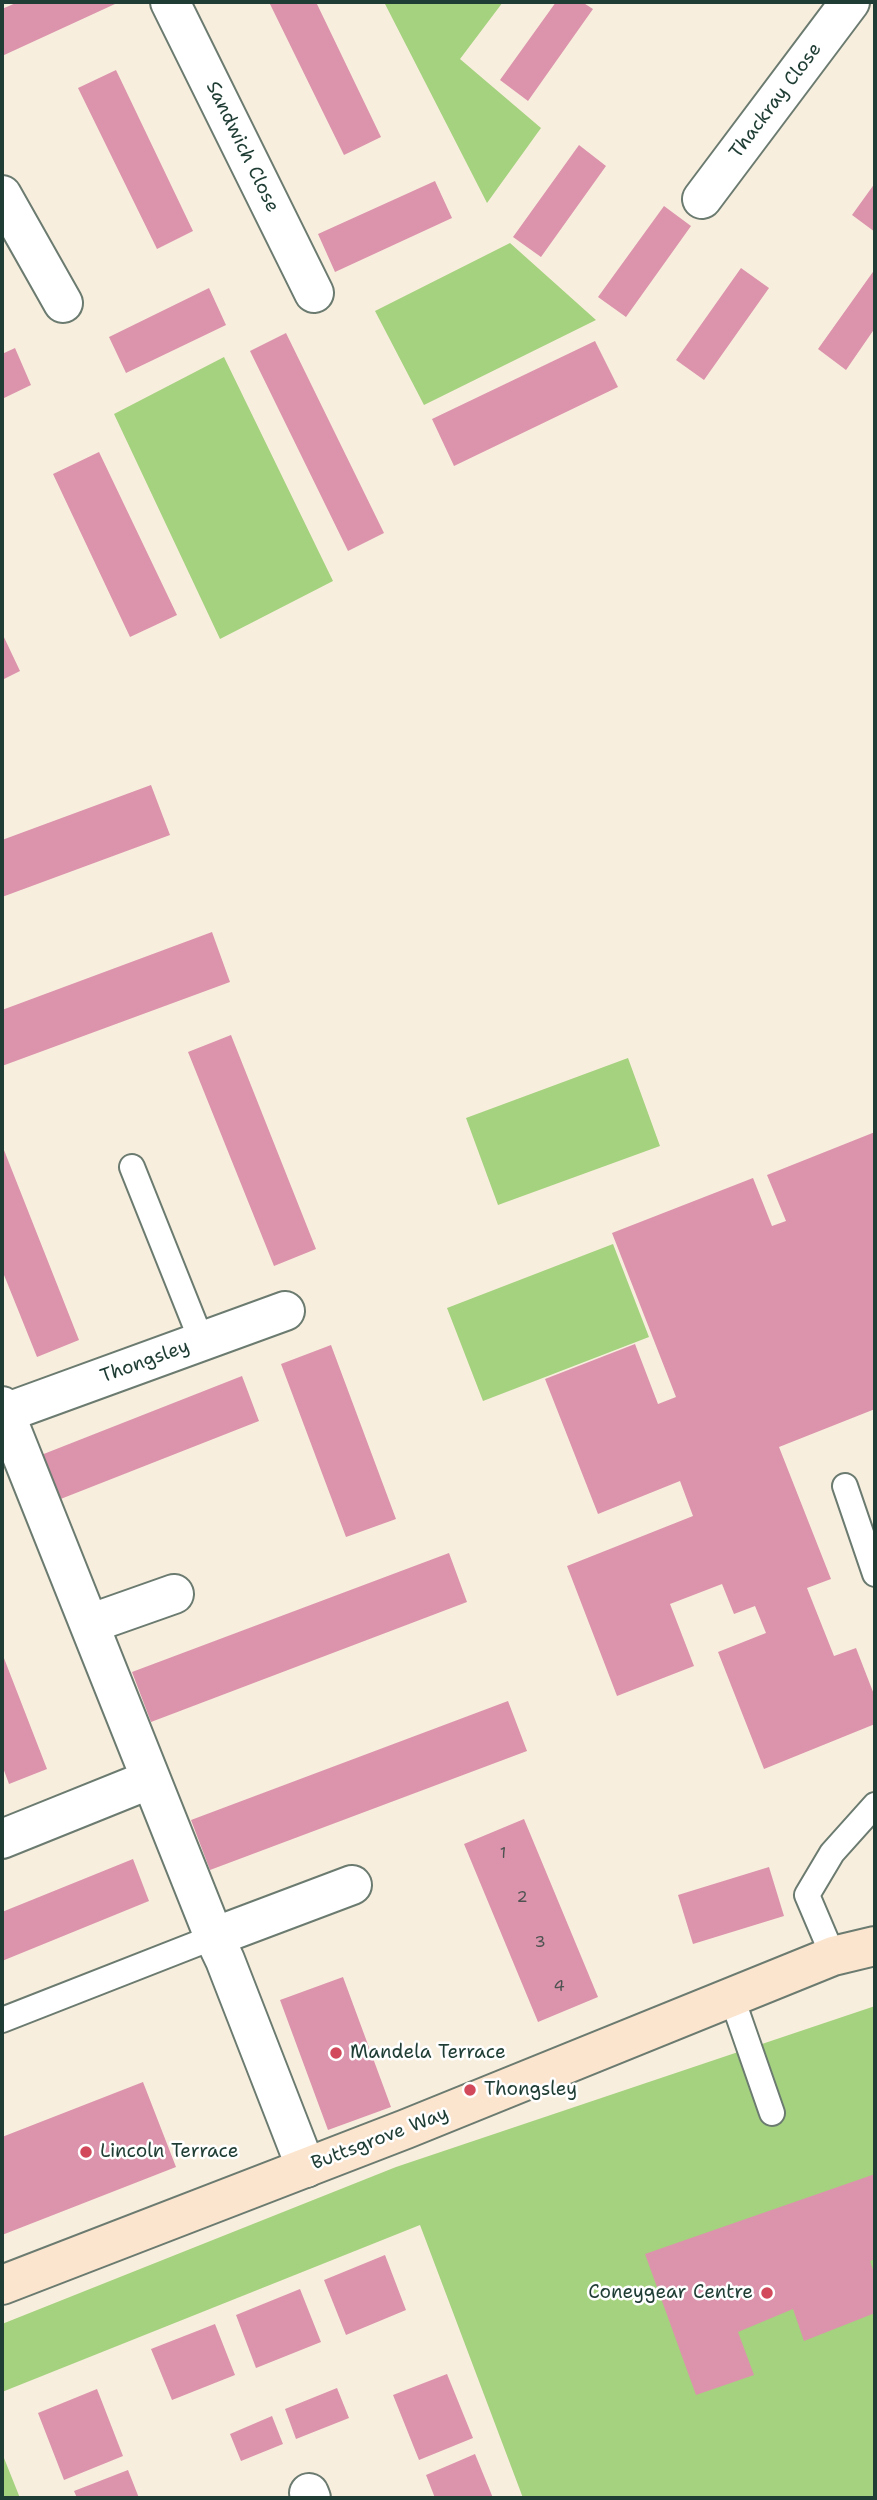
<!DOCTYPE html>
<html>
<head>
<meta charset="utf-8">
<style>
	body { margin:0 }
	#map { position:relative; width:877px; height:2500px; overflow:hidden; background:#f8eede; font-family:"Shantell Sans",sans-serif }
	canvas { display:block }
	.frame { position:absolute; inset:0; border:4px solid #1f3d34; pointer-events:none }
</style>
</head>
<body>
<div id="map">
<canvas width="877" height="2500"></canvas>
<div class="frame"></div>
</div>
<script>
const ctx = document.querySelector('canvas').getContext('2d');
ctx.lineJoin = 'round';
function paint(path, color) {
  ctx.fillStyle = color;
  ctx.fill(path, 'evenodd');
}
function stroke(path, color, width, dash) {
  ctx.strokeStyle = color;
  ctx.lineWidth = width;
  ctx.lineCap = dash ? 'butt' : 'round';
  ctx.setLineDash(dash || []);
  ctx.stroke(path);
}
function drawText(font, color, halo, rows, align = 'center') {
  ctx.font = font + ' "Shantell Sans",sans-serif';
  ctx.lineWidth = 5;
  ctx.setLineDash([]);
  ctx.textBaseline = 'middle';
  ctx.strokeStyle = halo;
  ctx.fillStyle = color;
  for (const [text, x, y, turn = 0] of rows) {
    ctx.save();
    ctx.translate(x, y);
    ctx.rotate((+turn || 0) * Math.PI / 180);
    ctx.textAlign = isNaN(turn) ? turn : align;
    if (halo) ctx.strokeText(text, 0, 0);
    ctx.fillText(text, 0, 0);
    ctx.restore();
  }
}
paint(new Path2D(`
	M 384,2 L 503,2 L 460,59 L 541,128 L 487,203 Z
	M 510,243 L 596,320 L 424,405 L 375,311 Z
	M 224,357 L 333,581 L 220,639 L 114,414 Z
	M 628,1058 L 660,1146 L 498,1205 L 466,1118 Z
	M 613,1244 L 649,1337 L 483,1401 L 447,1308 Z
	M 875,2006 L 875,2498 L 523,2498 L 420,2225 L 2,2392 L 2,2324 L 396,2167 Z
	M 2,2453 L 20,2498 L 2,2498 Z`), '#a5d27f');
paint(new Path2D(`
	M 18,2 L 114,2 L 115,4 L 2,56 L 2,9 Z
	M 269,2 L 316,2 L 381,137 L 344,155 Z
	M 556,2 L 582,2 L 593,9 L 528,101 L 500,80 Z
	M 116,70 L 193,231 L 157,249 L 78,88 Z
	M 579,145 L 606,166 L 541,257 L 513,237 Z
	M 435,181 L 452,218 L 335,272 L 318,234 Z
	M 875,183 L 875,232 L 852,215 Z
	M 664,206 L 691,226 L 626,317 L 598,297 Z
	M 741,268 L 769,288 L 704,380 L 676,360 Z
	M 875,269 L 875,328 L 846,370 L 818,349 Z
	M 209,288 L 226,325 L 126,373 L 109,337 Z
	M 286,333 L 384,533 L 348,551 L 250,351 Z
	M 595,341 L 618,387 L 454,466 L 432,419 Z
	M 15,348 L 31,385 L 2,399 L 2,354 Z
	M 99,452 L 177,615 L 130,637 L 53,474 Z
	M 2,633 L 20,671 L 2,680 Z
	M 151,785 L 170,835 L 2,897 L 2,840 Z
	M 212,932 L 230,982 L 2,1066 L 2,1010 Z
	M 231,1035 L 316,1249 L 274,1266 L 188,1052 Z
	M 875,1132 L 875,1409 L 779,1447 L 831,1579 L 807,1588 L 834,1656 L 856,1648 L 875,1697 L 875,1724 L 764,1769 L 718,1652 L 766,1633 L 755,1606 L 734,1614 L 722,1584 L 670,1604 L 694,1666 L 617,1696 L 567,1566 L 693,1516 L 680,1481 L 598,1514 L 545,1379 L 635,1344 L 658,1404 L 676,1397 L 612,1233 L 753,1178 L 772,1226 L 786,1221 L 767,1175 Z
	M 2,1145 L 79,1340 L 37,1357 L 2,1270 Z
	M 331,1345 L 396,1519 L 346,1537 L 281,1364 Z
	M 242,1376 L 259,1421 L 53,1502 L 36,1457 Z
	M 449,1553 L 467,1602 L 151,1722 L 132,1672 Z
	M 2,1653 L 47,1769 L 9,1784 L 2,1765 Z
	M 508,1701 L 527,1751 L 210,1870 L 191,1820 Z
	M 524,1819 L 598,1997 L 538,2022 L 464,1844 Z
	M 133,1859 L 149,1901 L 2,1961 L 2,1912 Z
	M 769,1867 L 784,1916 L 693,1944 L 678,1895 Z
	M 343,1977 L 391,2107 L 328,2130 L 280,2000 Z
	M 143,2082 L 176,2167 L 2,2235 L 2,2137 Z
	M 875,2174 L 875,2259 L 870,2261 L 875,2276 L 875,2313 L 804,2341 L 793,2309 L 738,2332 L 754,2375 L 696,2395 L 645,2254 Z
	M 385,2255 L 406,2310 L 346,2335 L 324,2280 Z
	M 300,2289 L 321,2342 L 256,2368 L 236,2315 Z
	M 215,2324 L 235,2375 L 172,2400 L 151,2349 Z
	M 447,2374 L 473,2438 L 419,2460 L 393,2395 Z
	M 337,2388 L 349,2418 L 296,2439 L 285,2409 Z
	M 97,2389 L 123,2456 L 64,2480 L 38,2413 Z
	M 272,2416 L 283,2444 L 241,2461 L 230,2434 Z
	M 475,2454 L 493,2498 L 435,2498 L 426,2475 Z
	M 128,2470 L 139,2498 L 77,2498 L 74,2491 Z`), '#db94ac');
const lane = new Path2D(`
	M 132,1167 L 202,1342
	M 845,1486 L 875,1574
	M 833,1956 L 807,1895 L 832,1853 L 875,1805
	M 732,1998 L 772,2113
	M 2,2020 L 214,1937`);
const street = new Path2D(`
	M 170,2 L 314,293
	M 2,195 L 63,303
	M 702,199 L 850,2
	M 2,1406 L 214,1937 L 225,1960 L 306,2168
	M 5,1413 L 285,1311
	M 89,1624 L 174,1594
	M 2,1839 L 151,1779
	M 214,1937 L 352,1885
	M 309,2493 L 311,2498`);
const secondary = new Path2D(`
	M 2,2285 L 406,2129 L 833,1956 L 875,1946`);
stroke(lane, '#6b7b70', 28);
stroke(street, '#6b7b70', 42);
stroke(secondary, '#6b7b70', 42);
stroke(lane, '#fff', 24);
stroke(street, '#fff', 38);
stroke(secondary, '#fce5cf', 38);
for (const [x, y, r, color] of [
	[336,2053,7,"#d1495b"],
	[470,2090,7,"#d1495b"],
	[86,2152,7,"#d1495b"],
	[767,2293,7,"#d1495b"]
]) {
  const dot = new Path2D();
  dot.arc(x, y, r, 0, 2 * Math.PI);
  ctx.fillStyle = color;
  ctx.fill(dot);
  stroke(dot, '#fff', 2.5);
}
drawText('16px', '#4e5352', null, [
	["1",503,1854],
	["2",522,1898],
	["3",540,1943],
	["4",559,1987]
]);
drawText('19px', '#1f3d34', '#fff', [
	["Thackray Close",776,101,-53],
	["Sandwich Close",242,147,64],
	["Thongsley",145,1362,-20],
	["Buttsgrove Way",380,2139,-21]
]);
drawText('19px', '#1f3d34', '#fff', [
	["Mandela Terrace",350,2053],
	["Thongsley",484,2090],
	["Lincoln Terrace",100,2152],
	["Coneygear Centre",753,2293,"right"]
], 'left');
</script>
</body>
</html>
